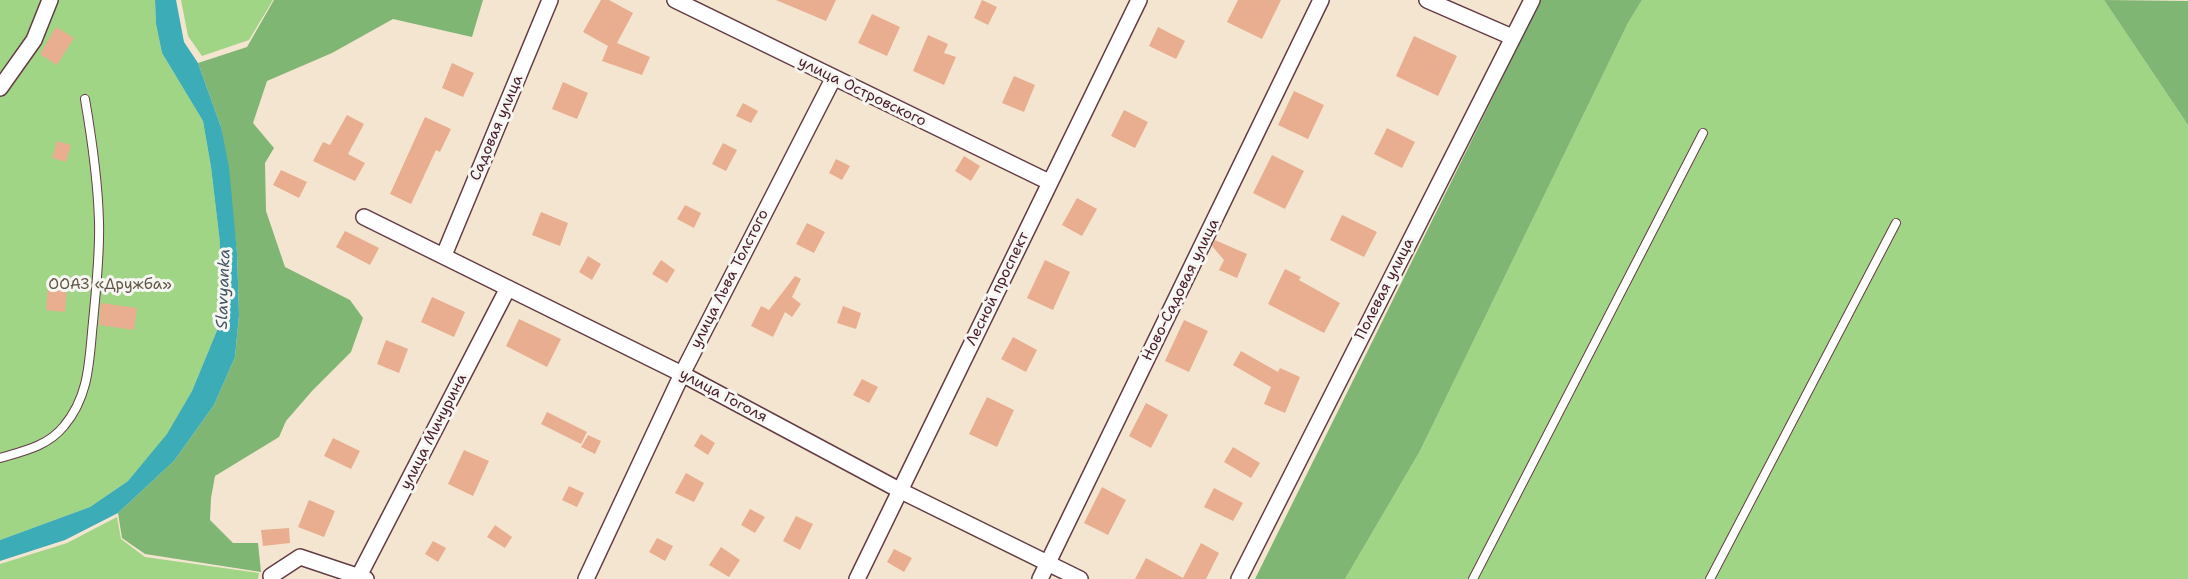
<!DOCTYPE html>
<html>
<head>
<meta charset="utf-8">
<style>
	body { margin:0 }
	canvas { display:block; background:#f4e5d0 }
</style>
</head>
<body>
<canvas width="2188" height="579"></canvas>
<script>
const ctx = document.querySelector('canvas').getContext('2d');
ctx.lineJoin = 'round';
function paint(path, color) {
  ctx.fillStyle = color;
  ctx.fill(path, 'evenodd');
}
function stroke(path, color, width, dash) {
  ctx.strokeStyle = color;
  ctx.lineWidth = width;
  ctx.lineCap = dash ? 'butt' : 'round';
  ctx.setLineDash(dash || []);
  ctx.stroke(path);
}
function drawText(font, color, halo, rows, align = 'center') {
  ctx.font = font + ' "Shantell Sans",sans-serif';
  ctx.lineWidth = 6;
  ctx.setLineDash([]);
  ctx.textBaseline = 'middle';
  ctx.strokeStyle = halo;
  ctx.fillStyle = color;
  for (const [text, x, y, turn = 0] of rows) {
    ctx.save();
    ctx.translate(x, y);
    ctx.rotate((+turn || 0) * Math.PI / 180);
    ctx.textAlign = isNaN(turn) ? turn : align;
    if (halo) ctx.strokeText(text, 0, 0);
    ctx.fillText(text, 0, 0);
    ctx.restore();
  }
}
paint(new Path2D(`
	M 0,0 L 155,0 L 156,24 L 162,53 L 203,121 L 211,167 L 220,243 L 218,328 L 192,391 L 167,435 L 128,481 L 90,507 L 0,540 Z
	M 181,0 L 273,0 L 249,40 L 202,56 L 188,36 Z
	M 1642,0 L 2104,0 L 2188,125 L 2188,579 L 1345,579 L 1420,451 L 1628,23 Z
	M 117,517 L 121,539 L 145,557 L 259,573 L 258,579 L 0,579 L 0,564 L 67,543 Z`), '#a0d586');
paint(new Path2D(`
	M 274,0 L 483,0 L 472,37 L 393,19 L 332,53 L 267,81 L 253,123 L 274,148 L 265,163 L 266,211 L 285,267 L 350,300 L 363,318 L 351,352 L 312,391 L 286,421 L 279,437 L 215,476 L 211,498 L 210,520 L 233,543 L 258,543 L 261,572 L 145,554 L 122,538 L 118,513 L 174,461 L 214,405 L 235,357 L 239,315 L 237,253 L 221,127 L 198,63 L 247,47 Z
	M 1541,0 L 1642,0 L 1628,23 L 1420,451 L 1345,579 L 1255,579 Z
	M 2104,0 L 2188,1 L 2188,125 Z`), '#80b673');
paint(new Path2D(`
	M 155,0 L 176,0 L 184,42 L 198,63 L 221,127 L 229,167 L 237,253 L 239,315 L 235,357 L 214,405 L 174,461 L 118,513 L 65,540 L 0,561 L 0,540 L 90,507 L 128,481 L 167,434 L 192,391 L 218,328 L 220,243 L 211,167 L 203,121 L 162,53 L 156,24 Z`), '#3cacb7');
paint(new Path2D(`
	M 601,0 L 609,0 L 633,13 L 617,43 L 650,57 L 642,75 L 602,61 L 608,46 L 583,32 Z
	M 776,0 L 836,0 L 826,21 Z
	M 982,0 L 997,7 L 988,25 L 974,18 Z
	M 1238,0 L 1281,0 L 1262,39 L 1227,22 Z
	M 872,14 L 900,27 L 887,56 L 858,43 Z
	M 56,27 L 74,38 L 57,65 L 40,54 Z
	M 1158,27 L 1185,41 L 1176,59 L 1149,46 Z
	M 928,35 L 948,44 L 944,53 L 956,57 L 944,85 L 913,71 Z
	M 1414,36 L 1457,56 L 1438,96 L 1396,76 Z
	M 452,63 L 474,73 L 463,97 L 442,88 Z
	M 1014,76 L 1035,85 L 1024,112 L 1002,103 Z
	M 563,82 L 588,93 L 577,119 L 552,109 Z
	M 1294,91 L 1324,105 L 1308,139 L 1278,125 Z
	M 743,103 L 758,111 L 751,123 L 736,116 Z
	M 1124,110 L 1148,122 L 1135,148 L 1111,136 Z
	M 347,115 L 364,124 L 348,154 L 365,163 L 355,181 L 313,161 L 323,142 L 330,145 Z
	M 425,117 L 451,129 L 440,152 L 436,150 L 411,204 L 390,194 Z
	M 1387,128 L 1415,142 L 1402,168 L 1374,154 Z
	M 57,141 L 71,145 L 66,162 L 52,158 Z
	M 723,143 L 737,150 L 726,171 L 712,164 Z
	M 1272,155 L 1304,171 L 1285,209 L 1253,193 Z
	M 964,156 L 980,166 L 971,181 L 955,171 Z
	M 836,159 L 850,166 L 842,180 L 829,173 Z
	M 281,170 L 307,182 L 299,198 L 273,185 Z
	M 1077,198 L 1097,209 L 1082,236 L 1062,225 Z
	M 685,205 L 701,213 L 694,228 L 677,219 Z
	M 541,212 L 568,223 L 560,246 L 532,235 Z
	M 1342,215 L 1377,232 L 1364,257 L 1330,240 Z
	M 807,223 L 825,232 L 814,253 L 796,244 Z
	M 345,231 L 379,248 L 370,265 L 336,247 Z
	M 1215,240 L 1247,254 L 1237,278 L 1219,270 L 1224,260 L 1212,246 Z
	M 588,256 L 601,264 L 592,280 L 579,272 Z
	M 661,260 L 675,270 L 667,283 L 652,274 Z
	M 1045,260 L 1070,272 L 1053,310 L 1027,298 Z
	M 1285,269 L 1301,277 L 1299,280 L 1340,303 L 1324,333 L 1268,304 Z
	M 795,276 L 801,279 L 792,297 L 801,304 L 792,317 L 785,312 L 773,337 L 751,326 L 761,306 L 769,310 Z
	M 48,287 L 67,290 L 65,312 L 46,310 Z
	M 432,297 L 465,312 L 454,337 L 421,322 Z
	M 101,303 L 137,308 L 134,330 L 99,325 Z
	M 843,306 L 861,313 L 856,329 L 837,323 Z
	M 519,319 L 561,339 L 547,367 L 506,346 Z
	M 1184,320 L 1208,331 L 1189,372 L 1165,361 Z
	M 1013,337 L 1037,350 L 1026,372 L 1001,359 Z
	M 386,340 L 408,349 L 399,373 L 377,364 Z
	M 1241,351 L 1278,372 L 1280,368 L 1300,377 L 1285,413 L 1264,404 L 1271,387 L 1233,365 Z
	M 862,379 L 878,387 L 869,403 L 853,395 Z
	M 987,397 L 1014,410 L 997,447 L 969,434 Z
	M 1146,403 L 1168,415 L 1151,448 L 1129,436 Z
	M 547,412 L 587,432 L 581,444 L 541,424 Z
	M 701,434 L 715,443 L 708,455 L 694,446 Z
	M 588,435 L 601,441 L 595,454 L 581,447 Z
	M 333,438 L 360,451 L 351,469 L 324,456 Z
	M 1233,447 L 1260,463 L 1251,478 L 1224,462 Z
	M 464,450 L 489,461 L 473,496 L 448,484 Z
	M 686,473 L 704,483 L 694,502 L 675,493 Z
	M 569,486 L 584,493 L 577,507 L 562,500 Z
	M 1102,487 L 1126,500 L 1108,535 L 1084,523 Z
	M 1214,488 L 1243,503 L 1233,521 L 1204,507 Z
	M 309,500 L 335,511 L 324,537 L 298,527 Z
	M 750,509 L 765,517 L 755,533 L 741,525 Z
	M 796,516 L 813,524 L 800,550 L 783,541 Z
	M 495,525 L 512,537 L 505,548 L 487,537 Z
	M 289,528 L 290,543 L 263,546 L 261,530 Z
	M 657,538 L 673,546 L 665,561 L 649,552 Z
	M 433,541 L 446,548 L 438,562 L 425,554 Z
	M 1201,543 L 1219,553 L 1206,579 L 1135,579 L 1146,558 L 1183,578 Z
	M 721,547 L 740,560 L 729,577 L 709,565 Z
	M 894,549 L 912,558 L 904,572 L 887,562 Z`), '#e8ae8f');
const service = new Path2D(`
	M 0,458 C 24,451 48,446 64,426 C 90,395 89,360 93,322 C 96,289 100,255 99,222 C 98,180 92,140 85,99
	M 1473,579 L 1703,133
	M 1710,579 L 1896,223`);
const minor = new Path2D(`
	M 675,0 L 1049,182
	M 1427,0 L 1512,37
	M 0,88 L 34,40 L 50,0
	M 364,217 L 682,374 L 901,491 L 1080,579
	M 444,255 L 550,0
	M 271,576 L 300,557 L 366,579
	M 359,576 L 508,288
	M 586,579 L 682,374 L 833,79
	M 857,579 L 1139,0
	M 1040,579 L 1321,0
	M 1239,579 L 1532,0`);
stroke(service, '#643d44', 10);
stroke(minor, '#643d44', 18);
stroke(service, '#fff', 8);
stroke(minor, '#fff', 15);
drawText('15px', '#4a1f2b', '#f6f6f2', [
	["улица Островского",862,92,26],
	["Садовая улица",497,128,-67],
	["улица Льва Толстого",730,279,-63],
	["Лесной проспект",998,289,-64],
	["Полевая улица",1385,289,-63],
	["Ново-Садовая улица",1181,290,-64],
	["улица Гоголя",723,396,28],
	["улица Мичурина",434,432,-63]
]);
drawText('15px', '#645646', '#f6f6f2', [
	["ООАЗ «Дружба»",110,285]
]);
drawText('italic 16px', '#445763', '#f6f6f2', [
	["Slavyanka",224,289,-88]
]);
</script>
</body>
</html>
